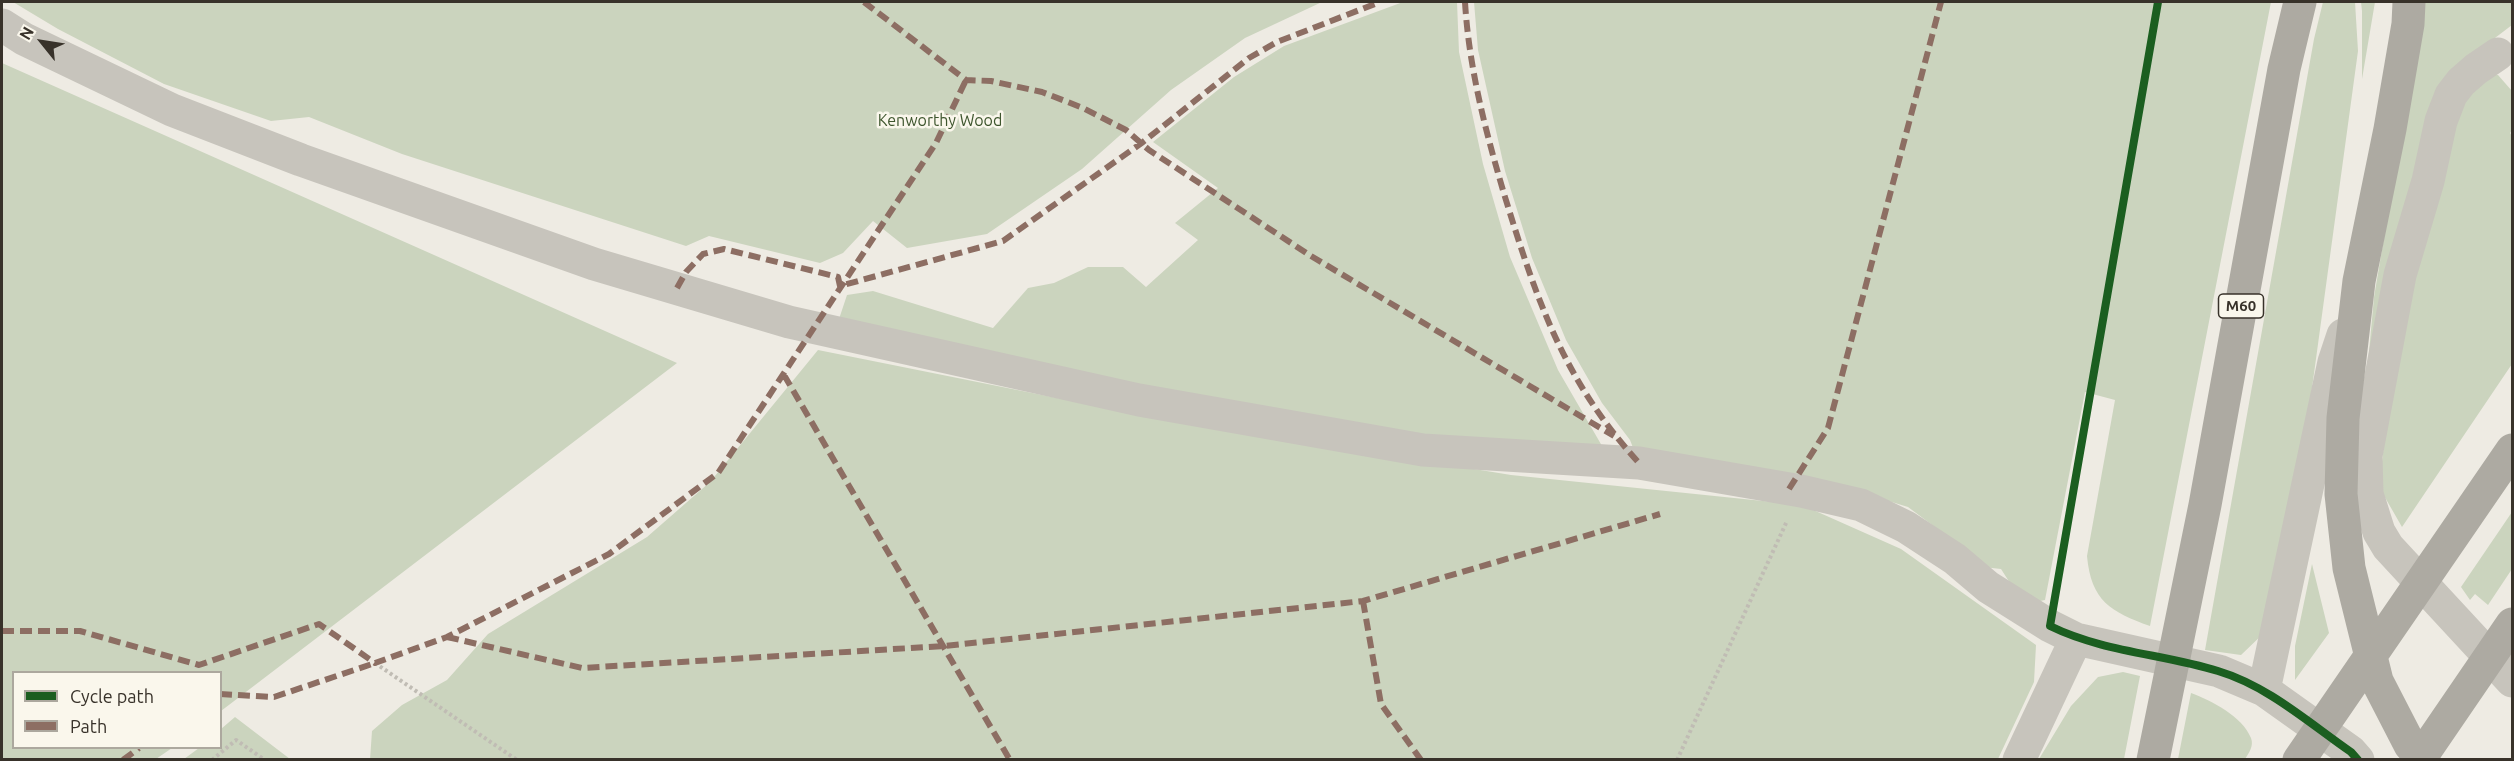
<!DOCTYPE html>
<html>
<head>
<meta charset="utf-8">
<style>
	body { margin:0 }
	#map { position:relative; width:2514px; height:761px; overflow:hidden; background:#eeebe3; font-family:Ubuntu,sans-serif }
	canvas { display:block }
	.frame { position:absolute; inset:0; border:3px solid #38322a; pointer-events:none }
	.legend { position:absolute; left:12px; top:671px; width:210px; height:78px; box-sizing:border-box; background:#faf7ec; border:2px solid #aca89e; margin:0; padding:8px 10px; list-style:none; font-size:18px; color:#38322a }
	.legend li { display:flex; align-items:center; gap:12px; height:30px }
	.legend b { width:30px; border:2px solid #aca89e }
	.north { position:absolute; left:12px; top:12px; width:60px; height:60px; -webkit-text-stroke:4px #faf7ec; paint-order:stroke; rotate:300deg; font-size:16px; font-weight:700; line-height:24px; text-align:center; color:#38322a }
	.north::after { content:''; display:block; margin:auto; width:21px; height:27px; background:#38322a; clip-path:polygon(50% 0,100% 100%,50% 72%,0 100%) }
</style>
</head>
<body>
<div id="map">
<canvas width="2514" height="761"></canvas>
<div class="frame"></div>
<ul class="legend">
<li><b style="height:8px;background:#1b5e20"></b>Cycle path</li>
<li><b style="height:8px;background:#8d6e63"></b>Path</li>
</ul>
<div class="north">N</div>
</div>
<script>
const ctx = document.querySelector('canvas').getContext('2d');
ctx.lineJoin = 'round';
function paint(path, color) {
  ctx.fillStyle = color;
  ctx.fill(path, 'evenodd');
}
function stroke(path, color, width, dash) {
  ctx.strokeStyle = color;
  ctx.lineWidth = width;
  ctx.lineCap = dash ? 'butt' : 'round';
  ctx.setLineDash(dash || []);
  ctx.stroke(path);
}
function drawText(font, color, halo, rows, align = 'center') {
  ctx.font = font + ' Ubuntu,sans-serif';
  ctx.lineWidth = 5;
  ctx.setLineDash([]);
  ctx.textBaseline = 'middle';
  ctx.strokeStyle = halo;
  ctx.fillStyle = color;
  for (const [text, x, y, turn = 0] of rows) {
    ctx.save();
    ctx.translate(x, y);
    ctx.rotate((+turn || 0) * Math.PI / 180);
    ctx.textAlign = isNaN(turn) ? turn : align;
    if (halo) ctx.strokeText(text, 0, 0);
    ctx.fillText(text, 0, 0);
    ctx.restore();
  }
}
paint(new Path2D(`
	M 13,2 L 1322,2 L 1245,38 L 1171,90 L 1082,169 L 987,234 L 907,248 L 873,221 L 843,253 L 820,263 L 709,236 L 686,246 L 402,154 L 309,117 L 271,121 L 164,84 L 58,29 Z
	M 1403,2 L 1457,2 L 1459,52 L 1483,164 L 1510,257 L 1558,370 L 1609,458 L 1377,437 L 838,322 L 847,295 L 873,291 L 993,328 L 1028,288 L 1054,283 L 1088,267 L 1123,267 L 1146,287 L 1198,240 L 1175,223 L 1218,188 L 1153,142 L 1234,77 L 1284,46 Z
	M 1474,2 L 2271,2 L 2150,626 C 2111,612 2091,601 2087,556 L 2115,400 L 2085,392 L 2045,600 L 2040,601 L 2010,583 L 2001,569 L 1983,567 L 1959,545 L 1908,507 L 1843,487 L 1639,463 L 1630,440 L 1602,403 L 1566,340 L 1532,258 L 1505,171 L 1478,50 Z
	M 2323,2 L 2355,2 L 2358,51 L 2309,410 L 2266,631 L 2241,655 L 2205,650 L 2314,39 Z
	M 2361,2 L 2375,2 L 2362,79 L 2362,11 Z
	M 2424,2 L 2512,2 L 2512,25 L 2470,57 L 2366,385 L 2374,297 Z
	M 2,63 L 677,363 L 221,711 L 220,672 L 14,672 L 14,748 L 172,748 L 156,759 L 2,759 Z
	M 2487,75 L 2498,75 L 2512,91 L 2512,130 L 2510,133 L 2512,136 L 2512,364 L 2402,527 L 2379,487 L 2393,367 L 2456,101 Z
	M 818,350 L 1137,414 L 1511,475 L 1802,505 L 1901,549 L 2036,645 L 2034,682 L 1998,759 L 370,760 L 372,731 L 402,705 L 447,680 L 488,634 L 647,537 L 710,482 Z
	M 2512,512 L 2512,569 L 2488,605 L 2475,594 L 2470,600 L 2461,587 Z
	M 2312,564 L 2329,633 L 2295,680 L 2295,646 Z
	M 2123,672 L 2140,676 L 2124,759 L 2039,759 L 2071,706 L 2098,677 Z
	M 2191,693 C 2212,701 2242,716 2251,738 C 2254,746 2249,753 2245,759 L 2178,759 Z
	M 235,717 L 290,759 L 184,759 L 199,748 L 220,748 L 221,729 Z`), '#cbd4be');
stroke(new Path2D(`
	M 375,663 L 517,760
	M 212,760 L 236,740 L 265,760
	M 1677,760 L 1787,521`), '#c0bcb4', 4, [3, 3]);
stroke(new Path2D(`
	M 2,25 L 24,39 L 172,110 L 301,160 L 594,264 L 789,322 L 1139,400 L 1423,450 L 1639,463 L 1801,491 L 1861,505 L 1906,527 L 1955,559 L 1988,587 L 2050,626 L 2076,639 L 2219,671 L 2264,690 L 2351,752 L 2358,760
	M 2498,54 L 2476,69 L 2461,82 L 2451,95 L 2441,121 L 2428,181 L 2400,275 L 2366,456 L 2367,494 L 2379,532 L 2388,547 L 2512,681
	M 2264,690 L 2334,362 L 2343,335
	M 2019,760 L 2076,639`), '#c7c4bc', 33);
stroke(new Path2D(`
	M 2409,2 L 2408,24 L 2390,129 L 2359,281 L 2343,418 L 2341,494 L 2349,568 L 2377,681 L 2410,745 L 2424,760
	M 2153,760 L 2205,505 L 2284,69 L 2300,2
	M 2299,760 L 2512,450
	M 2419,760 L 2512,624`), '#adaaa2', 33);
stroke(new Path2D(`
	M 864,2 L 966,80 L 991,81 L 1042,92 L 1083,108 L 1126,130 L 1149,150 L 1311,256 L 1614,436
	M 1465,2 C 1469,69 1486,133 1505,197 C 1537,301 1564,381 1639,463
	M 677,288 L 686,272 L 703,254 L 724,249 L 838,277 L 840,286 L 1003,241 L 1143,142 L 1249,58 L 1277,42 L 1380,2
	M 784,375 L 1010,760
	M 1789,489 L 1828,428 L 1941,2
	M 1363,601 L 1381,704 L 1421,760
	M 2,631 L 80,631 L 199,665 L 319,624 L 375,663 L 447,637 L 609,554 L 718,473 L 936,143 L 966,80
	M 447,637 L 582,668 L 944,646 L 1363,601 L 1660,514
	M 220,694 L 274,697 L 375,663
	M 123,760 L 139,748`), '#8d6e63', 6, [12, 6]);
stroke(new Path2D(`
	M 2158,2 L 2050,626 C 2103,652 2163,654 2218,671 C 2268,686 2309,723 2351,752 L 2358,760`), '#1b5e20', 8);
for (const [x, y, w] of [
	[2241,306,45]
]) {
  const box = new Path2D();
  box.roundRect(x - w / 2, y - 12, w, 24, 4.5);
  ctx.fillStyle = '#faf7ec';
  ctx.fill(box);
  stroke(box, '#38322a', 1.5);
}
drawText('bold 15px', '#38322a', null, [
	["M60",2241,306]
]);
drawText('16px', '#3e562e', '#faf7ec', [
	["Kenworthy Wood",940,121]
]);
</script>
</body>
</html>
